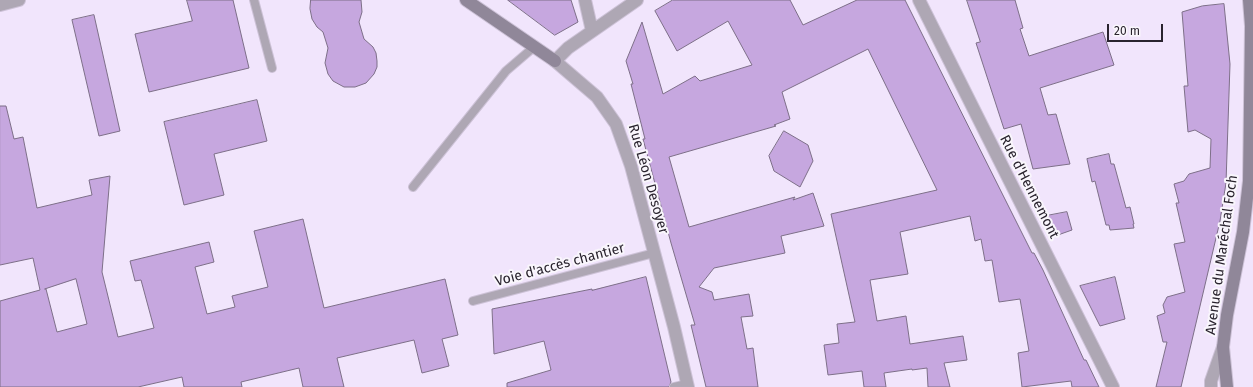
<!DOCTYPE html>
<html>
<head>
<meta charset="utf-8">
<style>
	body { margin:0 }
	#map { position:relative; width:1253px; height:387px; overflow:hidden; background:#f1e5fc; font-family:"Fira Sans",sans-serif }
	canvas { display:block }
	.scale { position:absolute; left:1107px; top:24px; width:56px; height:18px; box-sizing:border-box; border:2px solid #29232e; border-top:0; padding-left:5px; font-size:12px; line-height:14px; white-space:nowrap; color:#29232e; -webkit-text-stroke:3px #f9f6fc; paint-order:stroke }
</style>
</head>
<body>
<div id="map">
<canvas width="1253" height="387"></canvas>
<div class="scale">20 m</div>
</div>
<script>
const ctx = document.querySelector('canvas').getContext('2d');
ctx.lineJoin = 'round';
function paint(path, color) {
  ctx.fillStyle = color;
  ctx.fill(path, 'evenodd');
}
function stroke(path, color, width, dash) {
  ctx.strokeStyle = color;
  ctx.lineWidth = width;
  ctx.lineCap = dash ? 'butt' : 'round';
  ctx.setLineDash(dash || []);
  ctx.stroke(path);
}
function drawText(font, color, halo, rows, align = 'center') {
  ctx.font = font + ' "Fira Sans",sans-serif';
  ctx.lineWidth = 4;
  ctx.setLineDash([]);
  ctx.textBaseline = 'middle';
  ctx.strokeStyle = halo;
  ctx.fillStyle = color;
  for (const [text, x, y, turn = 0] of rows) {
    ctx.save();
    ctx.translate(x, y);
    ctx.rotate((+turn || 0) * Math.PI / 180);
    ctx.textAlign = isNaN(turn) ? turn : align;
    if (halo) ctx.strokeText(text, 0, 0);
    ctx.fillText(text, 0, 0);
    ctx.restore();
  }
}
const building = new Path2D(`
	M 187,0 L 233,0 L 249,68 L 149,92 L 135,34 L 192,21 Z
	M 311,0 L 361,0 L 362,12 L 359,22 L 364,39 L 373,47 L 376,53 L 377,61 L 377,67 L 374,74 L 366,83 L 355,87 L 344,87 L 333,81 L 328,74 L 325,63 L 328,48 L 323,32 L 317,27 L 312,19 L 310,9 Z
	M 508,0 L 571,0 L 578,22 L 555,35 Z
	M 673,0 L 790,0 L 803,25 L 857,0 L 905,0 L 1032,253 L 1034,253 L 1043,270 L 1084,360 L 1086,360 L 1099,387 L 1072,387 L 1071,381 L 1022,387 L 1018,353 L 1029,351 L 1020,299 L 999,302 L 992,260 L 985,261 L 981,239 L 975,241 L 970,216 L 900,232 L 908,274 L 870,280 L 877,321 L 906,316 L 910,344 L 963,336 L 967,360 L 944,363 L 950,387 L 928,387 L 927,368 L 912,370 L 912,369 L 884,373 L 886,387 L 864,387 L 862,371 L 828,375 L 824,345 L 839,343 L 837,324 L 855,322 L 831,214 L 937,190 L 868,49 L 782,92 L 790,119 L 774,125 L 776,126 L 669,157 L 689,227 L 795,197 L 793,200 L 813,193 L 824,226 L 781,236 L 785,253 L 714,268 L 699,287 L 712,292 L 714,300 L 749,294 L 753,316 L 741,317 L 747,349 L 753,348 L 758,387 L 706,387 L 691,325 L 695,325 L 671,243 L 643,139 L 645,139 L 631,84 L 633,84 L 626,61 L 642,22 L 663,94 L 695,76 L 700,81 L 752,65 L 728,21 L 677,51 L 655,11 Z
	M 967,0 L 1015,0 L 1023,28 L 1020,29 L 1029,56 L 1103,32 L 1114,65 L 1040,88 L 1048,115 L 1056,114 L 1070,164 L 1033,169 L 1021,124 L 1004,129 L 976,43 L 980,42 Z
	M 1224,4 L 1230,64 L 1226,183 L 1220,221 L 1181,387 L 1156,387 L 1167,342 L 1163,342 L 1157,316 L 1165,313 L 1163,305 L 1167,297 L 1185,292 L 1174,244 L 1185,242 L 1176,203 L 1179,203 L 1174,184 L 1184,181 L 1189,174 L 1210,168 L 1211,139 L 1195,130 L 1188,132 L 1184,86 L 1188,86 L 1182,12 L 1202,6 Z
	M 94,15 L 120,131 L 99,136 L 72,20 Z
	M 257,100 L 267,141 L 214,154 L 224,195 L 184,205 L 164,122 Z
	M 0,106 L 6,106 L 14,139 L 23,137 L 37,208 L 92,195 L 89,180 L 110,176 L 102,272 L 118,337 L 154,328 L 141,280 L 135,281 L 130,261 L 209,242 L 214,262 L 195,267 L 207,314 L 235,307 L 232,296 L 268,287 L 254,231 L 303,219 L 324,308 L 445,279 L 458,335 L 442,339 L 449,366 L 422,373 L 414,340 L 337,358 L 344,387 L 303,387 L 299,368 L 241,382 L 242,387 L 184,387 L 182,377 L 138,387 L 0,387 L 0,301 L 40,290 L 33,258 L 0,265 ZM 76,279 L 87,324 L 57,332 L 46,289 L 45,289 Z
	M 784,131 L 808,145 L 813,161 L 800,187 L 774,171 L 769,156 Z
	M 1109,154 L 1111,164 L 1114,164 L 1126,208 L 1130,207 L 1134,224 L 1133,224 L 1134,228 L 1110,230 L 1109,225 L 1106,225 L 1095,181 L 1092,182 L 1087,159 Z
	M 1067,212 L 1072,230 L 1055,236 L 1046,216 Z
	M 646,277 L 671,382 L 669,387 L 507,387 L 507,383 L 551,370 L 544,341 L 494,354 L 492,309 L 592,289 L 592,290 Z
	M 1115,277 L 1125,319 L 1100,326 L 1080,286 Z`);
paint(building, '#c6a7df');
stroke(building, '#7d6f88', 1);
const lane = new Path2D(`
	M 254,0 L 272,68
	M 413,187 L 506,71 L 534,47
	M 473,301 L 654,253
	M 674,387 L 687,384`);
const street = new Path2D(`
	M 585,0 L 592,31
	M 637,0 L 568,48 L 555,61 L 597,97 L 616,124 L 631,166 L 674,327 L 688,387
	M 919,0 L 1113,387
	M 0,5 L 19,0
	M 1211,387 L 1211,381 L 1223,347`);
const secondary = new Path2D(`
	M 466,0 L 555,61
	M 1227,387 L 1223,347 L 1227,315 L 1243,232 L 1249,181 L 1251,26 L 1249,0`);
stroke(lane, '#cdc2d7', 10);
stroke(street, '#cdc2d7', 14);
stroke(secondary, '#cdc2d7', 14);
stroke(lane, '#aea7b4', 8);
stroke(street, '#aea7b4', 12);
stroke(secondary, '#908799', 12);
drawText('14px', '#29232e', '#f9f6fc', [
	["Rue Léon Desoyer",648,179,74],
	["Rue d'Hennemont",1029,187,63],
	["Avenue du Maréchal Foch",1222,255,-82],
	["Voie d'accès chantier",560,265,-15]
]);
</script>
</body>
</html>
